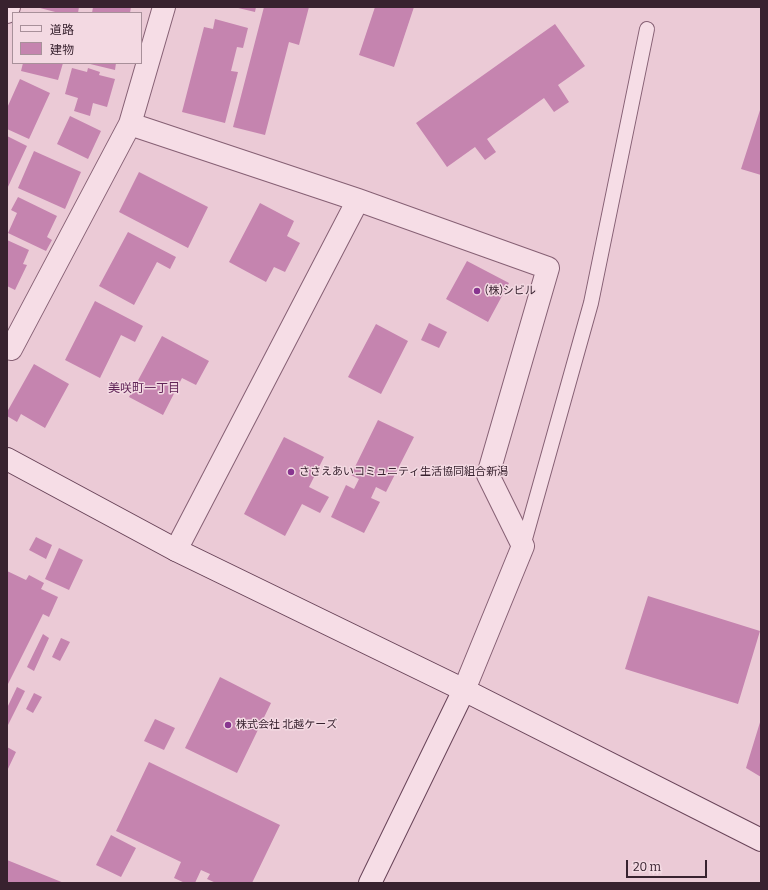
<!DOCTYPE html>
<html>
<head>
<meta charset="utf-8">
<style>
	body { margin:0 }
	#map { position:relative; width:768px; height:890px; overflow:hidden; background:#ebcad6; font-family:Bitter,"Noto Sans JP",serif }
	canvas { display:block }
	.frame { position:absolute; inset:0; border:8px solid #38222f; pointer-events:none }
	.legend { position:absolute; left:12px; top:12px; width:130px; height:52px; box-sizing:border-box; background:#f3d9e2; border:1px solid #a8909a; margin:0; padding:5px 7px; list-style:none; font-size:12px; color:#38222f }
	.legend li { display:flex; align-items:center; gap:8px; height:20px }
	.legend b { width:20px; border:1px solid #a8909a }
	.scale { position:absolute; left:626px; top:860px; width:81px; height:18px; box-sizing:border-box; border:2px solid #38222f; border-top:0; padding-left:5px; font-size:12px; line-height:14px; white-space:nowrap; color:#38222f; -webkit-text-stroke:3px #f3d9e2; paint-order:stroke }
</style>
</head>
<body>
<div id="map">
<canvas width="768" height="890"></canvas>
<div class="frame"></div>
<ul class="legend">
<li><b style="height:5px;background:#f6dde6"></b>道路</li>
<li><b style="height:11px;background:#c584af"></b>建物</li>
</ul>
<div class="scale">20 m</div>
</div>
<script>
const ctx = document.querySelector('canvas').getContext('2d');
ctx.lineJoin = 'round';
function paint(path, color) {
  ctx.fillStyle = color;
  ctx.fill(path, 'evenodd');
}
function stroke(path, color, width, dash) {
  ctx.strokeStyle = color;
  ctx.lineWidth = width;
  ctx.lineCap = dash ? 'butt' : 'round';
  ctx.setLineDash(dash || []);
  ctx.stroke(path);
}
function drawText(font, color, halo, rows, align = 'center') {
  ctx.font = font + ' Bitter,"Noto Sans JP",serif';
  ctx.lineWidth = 3;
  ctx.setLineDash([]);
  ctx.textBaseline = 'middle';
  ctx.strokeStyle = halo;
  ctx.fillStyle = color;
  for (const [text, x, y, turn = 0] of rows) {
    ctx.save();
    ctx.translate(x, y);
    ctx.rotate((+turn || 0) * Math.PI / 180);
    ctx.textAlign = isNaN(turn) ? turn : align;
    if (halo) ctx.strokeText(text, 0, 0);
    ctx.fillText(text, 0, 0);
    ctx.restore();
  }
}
paint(new Path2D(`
	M 41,7 L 79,7 L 78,13 L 59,13 L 40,8 Z
	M 93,7 L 131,7 L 130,13 L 92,13 Z
	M 234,7 L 256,7 L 255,12 Z
	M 264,7 L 309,7 L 299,45 L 289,42 L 265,135 L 233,127 Z
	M 375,7 L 414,7 L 394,67 L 359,55 Z
	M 215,19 L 248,28 L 243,48 L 237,47 L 231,71 L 238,72 L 225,123 L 182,112 L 204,27 L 213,29 Z
	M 555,24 L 585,66 L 558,85 L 569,102 L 554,112 L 544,98 L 487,139 L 496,152 L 485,160 L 475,147 L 447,167 L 416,123 Z
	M 23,63 L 63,63 L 58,80 L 21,71 Z
	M 86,63 L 116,63 L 115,70 Z
	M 72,68 L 87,72 L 88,68 L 100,72 L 99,75 L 115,79 L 107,107 L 93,103 L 90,116 L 74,111 L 78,98 L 65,94 Z
	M 20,79 L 50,93 L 29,139 L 7,129 L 7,108 Z
	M 761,107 L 761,175 L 741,169 Z
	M 70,116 L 101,131 L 88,159 L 57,144 Z
	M 7,136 L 27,146 L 7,189 Z
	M 34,151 L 81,172 L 65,209 L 18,188 Z
	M 139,172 L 208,207 L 188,248 L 119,212 Z
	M 18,197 L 57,216 L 47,237 L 52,240 L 46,251 L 8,233 L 17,213 L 11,210 Z
	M 260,203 L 294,221 L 287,236 L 300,243 L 285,272 L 274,267 L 266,282 L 229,262 Z
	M 128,232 L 176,257 L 170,269 L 157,262 L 134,305 L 99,286 Z
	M 7,240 L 29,250 L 23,264 L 27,265 L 15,290 L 7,286 Z
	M 467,261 L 509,283 L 488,322 L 446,299 Z
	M 95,301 L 143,326 L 135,342 L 121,335 L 100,378 L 65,360 Z
	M 429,323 L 447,332 L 439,348 L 421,340 Z
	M 376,324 L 408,341 L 381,394 L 348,377 Z
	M 162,336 L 209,361 L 196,385 L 182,378 L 163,415 L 129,397 Z
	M 34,364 L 69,384 L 45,428 L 21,414 L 17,422 L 7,416 L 7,412 Z
	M 378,420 L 414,437 L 386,492 L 376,487 L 371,498 L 380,502 L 364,533 L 331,517 L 346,485 L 354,489 L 359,479 L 351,475 Z
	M 284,437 L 324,457 L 309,487 L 329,497 L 320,513 L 302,504 L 285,536 L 244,514 Z
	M 36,537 L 52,545 L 46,559 L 29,550 Z
	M 59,548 L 83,560 L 69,590 L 45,579 Z
	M 7,571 L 26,580 L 29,575 L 44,583 L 41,589 L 58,597 L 49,617 L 43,614 L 7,686 Z
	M 648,596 L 760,631 L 738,704 L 625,669 Z
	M 43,634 L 49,638 L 34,671 L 27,667 Z
	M 61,638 L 70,642 L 60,661 L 52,657 Z
	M 220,677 L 271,703 L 237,773 L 185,748 Z
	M 17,687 L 25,691 L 8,725 L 7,708 Z
	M 34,693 L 42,697 L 33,713 L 26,709 Z
	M 155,719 L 175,728 L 164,750 L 144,741 Z
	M 761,719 L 761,777 L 746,768 Z
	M 7,747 L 16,752 L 7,771 Z
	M 149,762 L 280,825 L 252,883 L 216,883 L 207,879 L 210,874 L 201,870 L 195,883 L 185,883 L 174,878 L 181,862 L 116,831 Z
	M 111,835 L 136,848 L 121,877 L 96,865 Z
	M 7,860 L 64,883 L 7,883 Z`), '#c584af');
const lane = new Path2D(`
	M 523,546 L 591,303 L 647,29`);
const street = new Path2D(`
	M 7,12 L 9,7
	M 130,124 L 358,200 L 548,268 L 488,475 L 523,546 L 464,690
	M 7,346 L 11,349 L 130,124 L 164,7
	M 176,550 L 358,200`);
const secondary = new Path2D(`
	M 7,459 L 176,550 L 464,690 L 761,840
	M 370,883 L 464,690`);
stroke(lane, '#866074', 16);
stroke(street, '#866074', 24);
stroke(secondary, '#684358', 24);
stroke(lane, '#f6dde6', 14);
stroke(street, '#f6dde6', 22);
stroke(secondary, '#f6dde6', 22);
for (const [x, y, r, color] of [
	[477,291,4,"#883590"],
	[291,472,4,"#883590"],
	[228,725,4,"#883590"]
]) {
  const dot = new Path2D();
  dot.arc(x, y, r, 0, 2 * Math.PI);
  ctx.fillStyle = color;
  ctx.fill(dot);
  stroke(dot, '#f3d9e2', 1.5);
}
drawText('11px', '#38222f', '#f3d9e2', [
	["(株)シビル",485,291],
	["ささえあいコミュニティ生活協同組合新潟",299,472],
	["株式会社 北越ケーズ",236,725]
], 'left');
drawText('12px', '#612558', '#f3d9e2', [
	["美咲町一丁目",144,389]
]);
</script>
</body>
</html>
